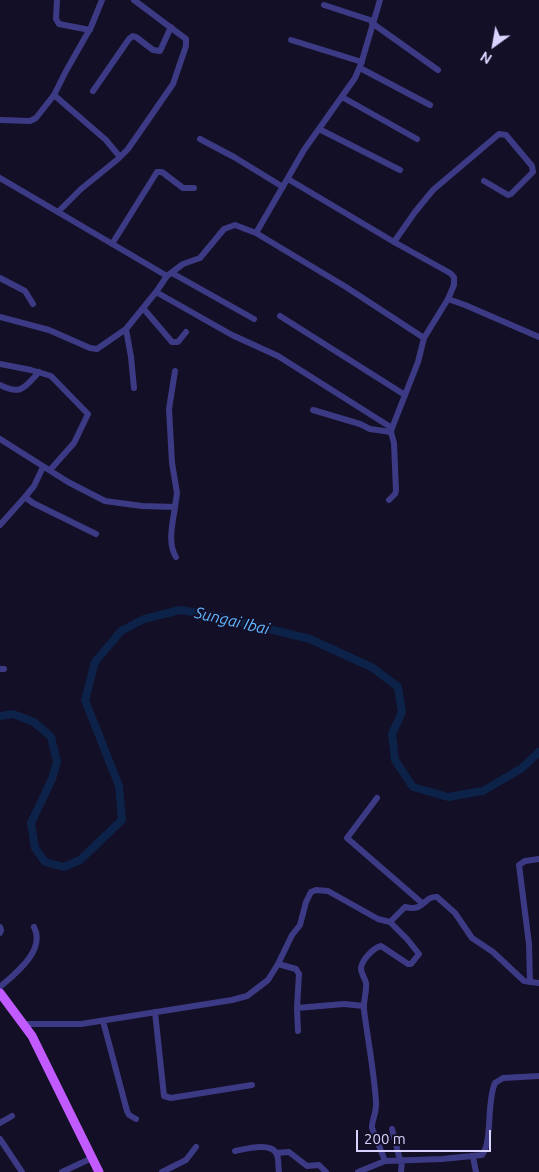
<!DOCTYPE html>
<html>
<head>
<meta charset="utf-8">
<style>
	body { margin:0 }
	#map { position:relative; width:539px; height:1172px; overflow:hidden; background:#130f26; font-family:Ubuntu,sans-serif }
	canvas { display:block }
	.north { position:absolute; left:469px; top:20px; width:50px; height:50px; -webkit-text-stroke:4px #130f26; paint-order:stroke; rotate:212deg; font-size:14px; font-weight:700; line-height:20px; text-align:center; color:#d9d4ff }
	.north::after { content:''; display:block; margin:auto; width:18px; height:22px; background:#d9d4ff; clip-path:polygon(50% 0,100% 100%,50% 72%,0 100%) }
	.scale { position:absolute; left:356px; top:1130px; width:135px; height:22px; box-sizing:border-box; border:2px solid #d9d4ff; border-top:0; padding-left:6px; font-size:15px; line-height:18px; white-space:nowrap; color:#d9d4ff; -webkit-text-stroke:4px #130f26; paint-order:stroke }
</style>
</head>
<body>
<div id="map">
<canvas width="539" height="1172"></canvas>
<div class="north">N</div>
<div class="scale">200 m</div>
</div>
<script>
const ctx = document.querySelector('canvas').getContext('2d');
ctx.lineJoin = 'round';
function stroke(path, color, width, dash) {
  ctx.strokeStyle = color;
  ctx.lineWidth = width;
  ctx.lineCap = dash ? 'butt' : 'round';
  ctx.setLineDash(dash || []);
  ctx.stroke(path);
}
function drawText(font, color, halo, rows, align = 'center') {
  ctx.font = font + ' Ubuntu,sans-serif';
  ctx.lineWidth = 4;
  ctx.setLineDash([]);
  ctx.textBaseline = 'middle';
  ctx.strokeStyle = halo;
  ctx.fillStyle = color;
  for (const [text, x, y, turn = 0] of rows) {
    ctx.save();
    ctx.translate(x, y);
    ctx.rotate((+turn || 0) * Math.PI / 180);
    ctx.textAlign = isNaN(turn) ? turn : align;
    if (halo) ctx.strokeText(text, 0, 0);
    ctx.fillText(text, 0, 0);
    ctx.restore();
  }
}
stroke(new Path2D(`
	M 0,716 L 13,714 L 34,722 L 51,737 L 57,762 L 52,779 L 31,823 L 35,848 L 45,862 L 64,867 L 80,860 L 122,820 L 119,786 L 85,700 L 95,662 L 121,631 L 144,619 L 180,610 L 212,615 L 310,639 L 373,668 L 398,687 L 402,712 L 392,734 L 395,760 L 413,787 L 448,797 L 483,791 L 522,768 L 539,752`), '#0c2248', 8);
stroke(new Path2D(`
	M 57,0 L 56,19 L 59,24 L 90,30
	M 324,5 L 373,21
	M 372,23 L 438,70
	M 291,40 L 362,62
	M 360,68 L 430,105
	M 93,91 L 129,39 L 133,36 L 136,37 L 153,50 L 160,51 L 171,27
	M 54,95 L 106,140 L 120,157
	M 342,97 L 417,139
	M 0,120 L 30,121 L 36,118 L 54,95 L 66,71 L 91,27 L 102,0
	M 319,129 L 400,170
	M 200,139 L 234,157 L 283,187
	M 0,178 L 167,276
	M 288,179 L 394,242 L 450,273 L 454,277 L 454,285 L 448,299
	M 58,212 L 81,189 L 118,159 L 128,149 L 173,84 L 186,46 L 186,39 L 134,0
	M 256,233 L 346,287 L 424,338 L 448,299 L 465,305 L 539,337
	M 394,242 L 415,212 L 433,190 L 499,134 L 506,135 L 532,166 L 533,172 L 511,194 L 508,195 L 484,181
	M 112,244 L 157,172 L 162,172 L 183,188 L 194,188
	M 172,273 L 254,319
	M 0,278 L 25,291 L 33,304
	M 156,292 L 232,335 L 278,356 L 392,428
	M 143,308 L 172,342 L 178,342 L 186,332
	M 280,316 L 405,395
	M 0,317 L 49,330 L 90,348 L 97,349 L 126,329 L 156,292 L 167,276 L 183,264 L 200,258 L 224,229 L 235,225 L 256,233 L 304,150 L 355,78 L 361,64 L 380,0
	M 126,329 L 131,357 L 134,388
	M 0,364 L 31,370 L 51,376 L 88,414 L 74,443 L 50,470
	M 0,385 C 21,396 25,387 39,372
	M 313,410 L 360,424 L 370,429 L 391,432
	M 0,439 L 68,482 L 105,501 L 142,506 L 175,507 C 173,522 167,543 176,557
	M 43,467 L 34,486 L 25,497 L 33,503 L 96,534
	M 389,500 L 395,494 L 396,491 L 394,443 L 391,432 L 392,428 L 418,362 L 424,338
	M 175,507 L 177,493 L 172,463 L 169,409 L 175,371
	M 0,525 L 25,497
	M 0,669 L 4,669
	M 377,798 L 347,838 L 422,903
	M 0,927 L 1,930 L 0,933
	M 278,964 L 296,969 L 299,974 L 297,1008 L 298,1031
	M 530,982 L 529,944 L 519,865 L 525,861 L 539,859
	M 0,987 C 16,973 46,950 34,927
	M 297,1008 L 344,1004 L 364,1006
	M 155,1012 L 164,1096 L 171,1098 L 252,1085
	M 103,1021 L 127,1111 L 129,1115 L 136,1119
	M 24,1024 L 81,1024 L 232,1000 L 247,996 L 268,980 L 278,964 L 292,935 L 300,925 L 306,902 L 311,892 L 316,890 L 328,891 L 378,919 L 390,922 L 405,907 C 409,908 414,909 418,907 C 426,903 428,896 437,897 L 455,913 L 472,938 L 493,952 L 524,981 L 539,983
	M 0,1123 L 12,1116
	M 392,1129 L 400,1160
	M 0,1139 L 22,1172
	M 235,1151 C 245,1149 273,1141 277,1155 C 279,1160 278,1167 279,1172
	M 276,1153 L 289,1152 L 307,1166 L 319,1165 L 326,1172
	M 473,1157 L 476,1172
	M 385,1161 L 372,1128 C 371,1120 377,1115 376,1102 C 374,1071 368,1041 364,1010 C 363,1001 367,992 366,983 C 365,978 361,974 361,968 C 362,960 373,948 381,946 L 408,964 L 411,964 L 419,954 L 407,939 L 390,922
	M 62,1172 L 92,1158
	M 162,1172 L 186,1160 L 196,1147
	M 358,1172 L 385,1161 L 442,1159 L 482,1155 C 493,1141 486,1103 495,1083 L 503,1078 L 539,1076
	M 401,1172 L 402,1160`), '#3d3a85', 6);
stroke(new Path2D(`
	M 0,993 L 32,1036 L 99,1172`), '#c25bff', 9);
drawText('italic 16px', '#62b6ff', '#130f26', [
	["Sungai Ibai",232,621,13]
]);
</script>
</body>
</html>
